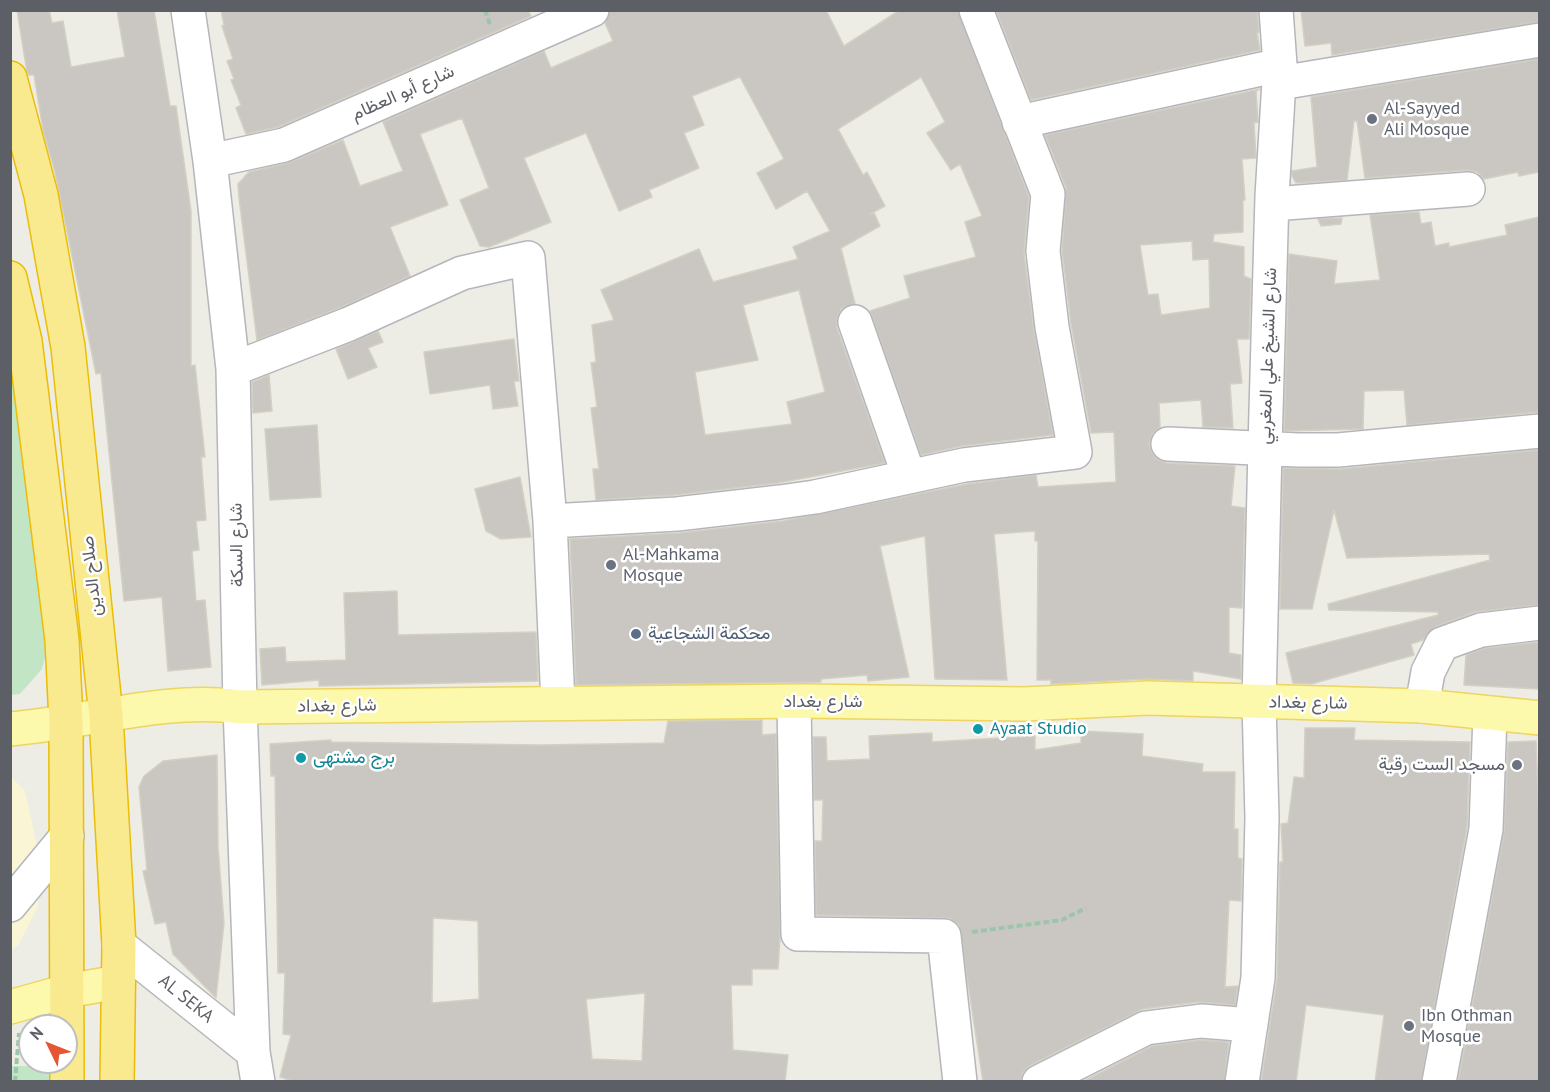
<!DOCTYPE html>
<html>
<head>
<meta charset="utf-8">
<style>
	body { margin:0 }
	#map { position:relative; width:1550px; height:1092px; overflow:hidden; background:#eeede5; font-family:"PT Sans",sans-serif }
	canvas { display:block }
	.frame { position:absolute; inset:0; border:12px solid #5c5f65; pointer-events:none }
	.north { position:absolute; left:18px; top:1014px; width:60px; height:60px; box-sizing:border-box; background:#fff; border:2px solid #bebfc1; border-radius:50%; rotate:313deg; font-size:16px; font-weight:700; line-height:24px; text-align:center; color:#5c5f65 }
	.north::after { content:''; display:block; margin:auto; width:21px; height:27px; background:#e45635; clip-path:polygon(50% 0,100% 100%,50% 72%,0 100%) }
</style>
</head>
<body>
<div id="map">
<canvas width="1550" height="1092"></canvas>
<div class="frame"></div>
<div class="north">N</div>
</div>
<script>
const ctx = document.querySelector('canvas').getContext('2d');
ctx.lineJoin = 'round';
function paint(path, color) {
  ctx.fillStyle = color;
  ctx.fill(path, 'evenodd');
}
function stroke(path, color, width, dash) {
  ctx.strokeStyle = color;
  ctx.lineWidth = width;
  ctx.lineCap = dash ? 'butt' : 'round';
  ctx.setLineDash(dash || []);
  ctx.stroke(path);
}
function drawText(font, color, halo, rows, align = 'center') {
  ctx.font = font + ' "PT Sans",Vazirmatn,sans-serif';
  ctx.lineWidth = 5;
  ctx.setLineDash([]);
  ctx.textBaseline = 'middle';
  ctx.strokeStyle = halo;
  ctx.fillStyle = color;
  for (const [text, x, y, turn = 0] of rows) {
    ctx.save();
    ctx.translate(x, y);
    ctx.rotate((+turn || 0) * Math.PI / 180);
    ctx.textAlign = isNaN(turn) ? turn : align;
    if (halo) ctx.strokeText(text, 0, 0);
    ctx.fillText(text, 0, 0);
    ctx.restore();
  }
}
paint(new Path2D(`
	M 10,338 L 49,641 L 42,669 L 20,694 L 11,695 Z
	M 10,1066 L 52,1066 L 51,1081 L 11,1081 Z`), '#c2e5c6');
paint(new Path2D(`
	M 11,777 L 25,791 L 38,851 L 38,906 L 19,944 L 11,950 Z`), '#f9f5d5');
const building = new Path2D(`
	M 17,10 L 49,10 L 52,23 L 63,21 L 71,67 L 125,57 L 117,10 L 154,10 L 170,106 L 176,106 L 191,211 L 191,366 L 195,365 L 205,457 L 201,457 L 206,520 L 196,521 L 199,550 L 192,551 L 196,601 L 205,600 L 211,667 L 168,671 L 162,597 L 124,601 L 101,373 L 96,374 L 55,172 L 43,130 L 34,75 L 29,75 L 27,72 Z
	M 221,10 L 528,10 L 531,16 L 278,127 L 246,134 L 236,108 L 241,105 L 231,80 L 234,79 L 227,61 L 233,59 L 222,26 L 224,25 Z
	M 610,10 L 826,10 L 844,46 L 900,10 L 958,10 L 1029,197 L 1024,253 L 1034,330 L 1053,435 L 962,446 L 921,455 L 870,311 L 910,298 L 904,276 L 976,257 L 965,222 L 982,216 L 960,164 L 951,170 L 927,133 L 945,122 L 921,77 L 838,129 L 863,175 L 867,172 L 885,206 L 870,214 L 874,213 L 880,226 L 841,248 L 855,304 L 841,309 L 837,319 L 837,328 L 885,463 L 778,483 L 675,495 L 596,500 L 593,469 L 599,469 L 591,408 L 597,407 L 591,363 L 596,362 L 592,325 L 614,320 L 601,290 L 699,249 L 713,282 L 798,259 L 793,247 L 830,231 L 807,191 L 776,209 L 757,173 L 784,159 L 740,77 L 692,96 L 704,125 L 684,133 L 699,168 L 649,190 L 652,197 L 619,211 L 586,133 L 524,158 L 551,222 L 489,247 L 480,246 L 460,200 L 489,188 L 462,118 L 420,134 L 448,205 L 390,227 L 410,276 L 342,307 L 257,340 L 239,198 L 238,184 L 249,172 L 291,162 L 343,140 L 360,186 L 403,171 L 383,122 L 544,51 L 551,68 L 613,41 L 605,23 ZM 799,290 L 825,392 L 787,402 L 792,424 L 705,435 L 695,372 L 758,360 L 743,305 Z
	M 996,10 L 1257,10 L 1259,32 L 1257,33 L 1260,50 L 1031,100 Z
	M 1301,10 L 1539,10 L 1539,22 L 1332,55 L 1331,43 L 1305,46 Z
	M 1539,59 L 1539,172 L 1519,176 L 1518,172 L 1484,179 L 1477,172 L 1467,170 L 1365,178 L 1357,121 L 1354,121 L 1347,180 L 1296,183 L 1292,176 L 1292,171 L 1317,167 L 1311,97 Z
	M 1260,89 L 1256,91 L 1258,122 L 1254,123 L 1256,158 L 1242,159 L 1245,200 L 1243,200 L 1243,232 L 1214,234 L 1213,242 L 1244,247 L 1244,276 L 1251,279 L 1249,339 L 1237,339 L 1242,383 L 1230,384 L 1233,428 L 1203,427 L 1201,400 L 1159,403 L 1160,427 L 1153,433 L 1149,444 L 1152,453 L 1157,459 L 1167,463 L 1235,466 L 1231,506 L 1245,508 L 1242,608 L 1229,607 L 1229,653 L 1241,655 L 1241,679 L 1193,671 L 1193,681 L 1147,679 L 1051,684 L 1051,680 L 1037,680 L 1038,541 L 1035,541 L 1035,531 L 994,534 L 1007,680 L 935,679 L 925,536 L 880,546 L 909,677 L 868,681 L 867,675 L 821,679 L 821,682 L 576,685 L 570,539 L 679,533 L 783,521 L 967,484 L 1036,475 L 1038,487 L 1116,482 L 1114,432 L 1091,433 L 1071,324 L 1062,251 L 1066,188 L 1045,135 ZM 1192,241 L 1193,260 L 1209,259 L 1210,308 L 1161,315 L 1158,294 L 1148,295 L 1140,245 Z
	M 1419,212 L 1421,224 L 1431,222 L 1435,246 L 1449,243 L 1449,247 L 1507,235 L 1505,225 L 1539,217 L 1539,412 L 1407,425 L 1404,390 L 1364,391 L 1363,429 L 1284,431 L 1289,254 L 1337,261 L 1334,284 L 1380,280 L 1370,215 Z
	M 1342,218 L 1341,224 L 1321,226 L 1318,219 Z
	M 378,331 L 383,342 L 368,348 L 377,367 L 348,379 L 336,349 Z
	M 514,339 L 519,381 L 514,381 L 518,406 L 493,409 L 490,385 L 430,394 L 424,352 Z
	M 269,375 L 272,411 L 253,413 L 252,382 Z
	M 317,425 L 321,497 L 270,500 L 265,429 Z
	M 1539,450 L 1539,605 L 1475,612 L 1435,627 L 1423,640 L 1411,644 L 1414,655 L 1311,684 L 1293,683 L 1286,653 L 1438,615 L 1438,612 L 1329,610 L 1328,604 L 1490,560 L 1489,554 L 1347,558 L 1334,510 L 1312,609 L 1280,609 L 1283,468 L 1340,469 Z
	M 520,477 L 531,537 L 501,539 L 486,531 L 475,489 Z
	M 397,591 L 398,635 L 536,632 L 538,681 L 319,686 L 319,680 L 262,685 L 260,649 L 285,647 L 286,662 L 346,660 L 344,593 Z
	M 1539,642 L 1539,689 L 1464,685 L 1466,655 L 1485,648 Z
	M 762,720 L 762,735 L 776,734 L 780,938 L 778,969 L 752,969 L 752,985 L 731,985 L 733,1050 L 788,1055 L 785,1082 L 295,1082 L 280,1077 L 291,1035 L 283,1034 L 285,973 L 278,973 L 275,776 L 271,776 L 270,744 L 331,740 L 331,742 L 539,745 L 664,743 L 668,721 ZM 433,918 L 478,921 L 479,999 L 432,1003 ZM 645,993 L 642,1061 L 592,1059 L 586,999 Z
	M 1305,728 L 1355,728 L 1354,740 L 1470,742 L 1467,827 L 1421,1082 L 1375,1082 L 1384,1015 L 1306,1005 L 1296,1082 L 1261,1082 L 1277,979 L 1280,862 L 1283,862 L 1281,824 L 1288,823 L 1294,777 L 1304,778 Z
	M 1081,731 L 1143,734 L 1142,756 L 1203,764 L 1202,772 L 1235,772 L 1234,829 L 1238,829 L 1238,858 L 1242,859 L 1241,901 L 1229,900 L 1225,987 L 1238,986 L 1235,1005 L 1199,1002 L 1143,1009 L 1031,1065 L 1023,1072 L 1020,1082 L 983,1082 L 959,925 L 950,918 L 816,915 L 815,841 L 822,841 L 823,800 L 814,800 L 813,737 L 826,737 L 827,761 L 870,759 L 869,736 L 932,733 L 932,742 L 1035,736 L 1035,750 L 1081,743 Z
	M 1536,741 L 1539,817 L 1539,1082 L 1458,1082 L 1504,832 L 1508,742 Z
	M 217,755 L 218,847 L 224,923 L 216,998 L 173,954 L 166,922 L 155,924 L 143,871 L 147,870 L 139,787 L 144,776 L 163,761 Z
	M 1201,1040 L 1229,1042 L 1224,1082 L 1082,1082 L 1152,1046 Z`);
paint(building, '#cac7c2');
stroke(building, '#d3d0c3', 1.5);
const minor = new Path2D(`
	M 188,10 L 210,161 L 233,369 L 240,707 L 253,1052 L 258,1082
	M 1280,83 L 1540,40
	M 1019,122 L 1280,65
	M 210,161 L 284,145 L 592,10
	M 1273,204 L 1468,189
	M 855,322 L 909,476
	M 233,369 L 349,324 L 462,273 L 528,258 L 550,521 L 558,703
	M 1168,444 L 1298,450 L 1338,450 L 1540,431
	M 550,521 L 677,514 L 780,502 L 815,497 L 964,465 L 1075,452 L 1052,327 L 1043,251 L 1048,194 L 976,10
	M 794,702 L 798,934 L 944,936 L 960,1082
	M 1422,706 L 1428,672 L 1442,644 L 1481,630 L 1540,623
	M 10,905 L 67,836
	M 119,945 L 253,1052
	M 1039,1082 L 1146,1028 L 1201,1021 L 1251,1025
	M 1242,1082 L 1258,978 L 1262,818 L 1259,702 L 1265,447 L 1272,196 L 1280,65 L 1276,10
	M 1439,1082 L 1486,829 L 1490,714`);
const major = new Path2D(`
	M 10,729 C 84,723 167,696 240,707 L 803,701 L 1024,704 L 1148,698 L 1422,706 L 1540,718
	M 10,1007 L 67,991 L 118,982`);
const highway = new Path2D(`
	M 10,78 L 41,195 L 68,347 L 106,716 L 119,945 L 117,1082
	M 10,278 L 25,341 L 62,640 L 66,721 L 67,1082`);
stroke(minor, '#b5b6bb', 36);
stroke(major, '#edd55f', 36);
stroke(highway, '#ebbd07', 36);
stroke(new Path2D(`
	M 485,10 L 490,25
	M 972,932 L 1062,920 L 1086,908
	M 15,1082 L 19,1033`), '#9bc6ac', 4, [6, 3]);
stroke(minor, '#fff', 33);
stroke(major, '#fcf8ac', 33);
stroke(highway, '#f9ea90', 33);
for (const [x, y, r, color] of [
	[1372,119,6,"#6b7280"],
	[611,565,6,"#6b7280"],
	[636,634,6,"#5c6f8a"],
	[978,729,6,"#0f9aa8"],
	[301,758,6,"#0f9aa8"],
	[1517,765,6,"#6b7280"],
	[1409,1026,6,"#6b7280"]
]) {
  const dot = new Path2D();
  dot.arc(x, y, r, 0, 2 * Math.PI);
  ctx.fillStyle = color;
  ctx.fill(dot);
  stroke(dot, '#fff', 2);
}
drawText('18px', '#5c5f65', '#fff', [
	["شارع أبو العظام",403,93,-24],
	["شارع الشيخ علي المغربي",1268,356,-88],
	["شارع السكة",237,545,-91],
	["صلاح الدين",92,576,-96],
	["شارع بغداد",823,702],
	["شارع بغداد",1308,703,1],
	["شارع بغداد",337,706,-1],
	["AL SEKA",186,999,39]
]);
drawText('18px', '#5b616d', '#fff', [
	["Al-Sayyed",1384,109],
	["Ali Mosque",1384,130],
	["Al-Mahkama",623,555],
	["Mosque",623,576],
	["مسجد الست رقية",1505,765,"right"],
	["Ibn Othman",1421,1016],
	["Mosque",1421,1037]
], 'left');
drawText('18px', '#4e5e75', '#fff', [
	["محكمة الشجاعية",648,634]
], 'left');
drawText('18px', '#0d838f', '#fff', [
	["Ayaat Studio",990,729],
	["برج مشتهى",313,758]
], 'left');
</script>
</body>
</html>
